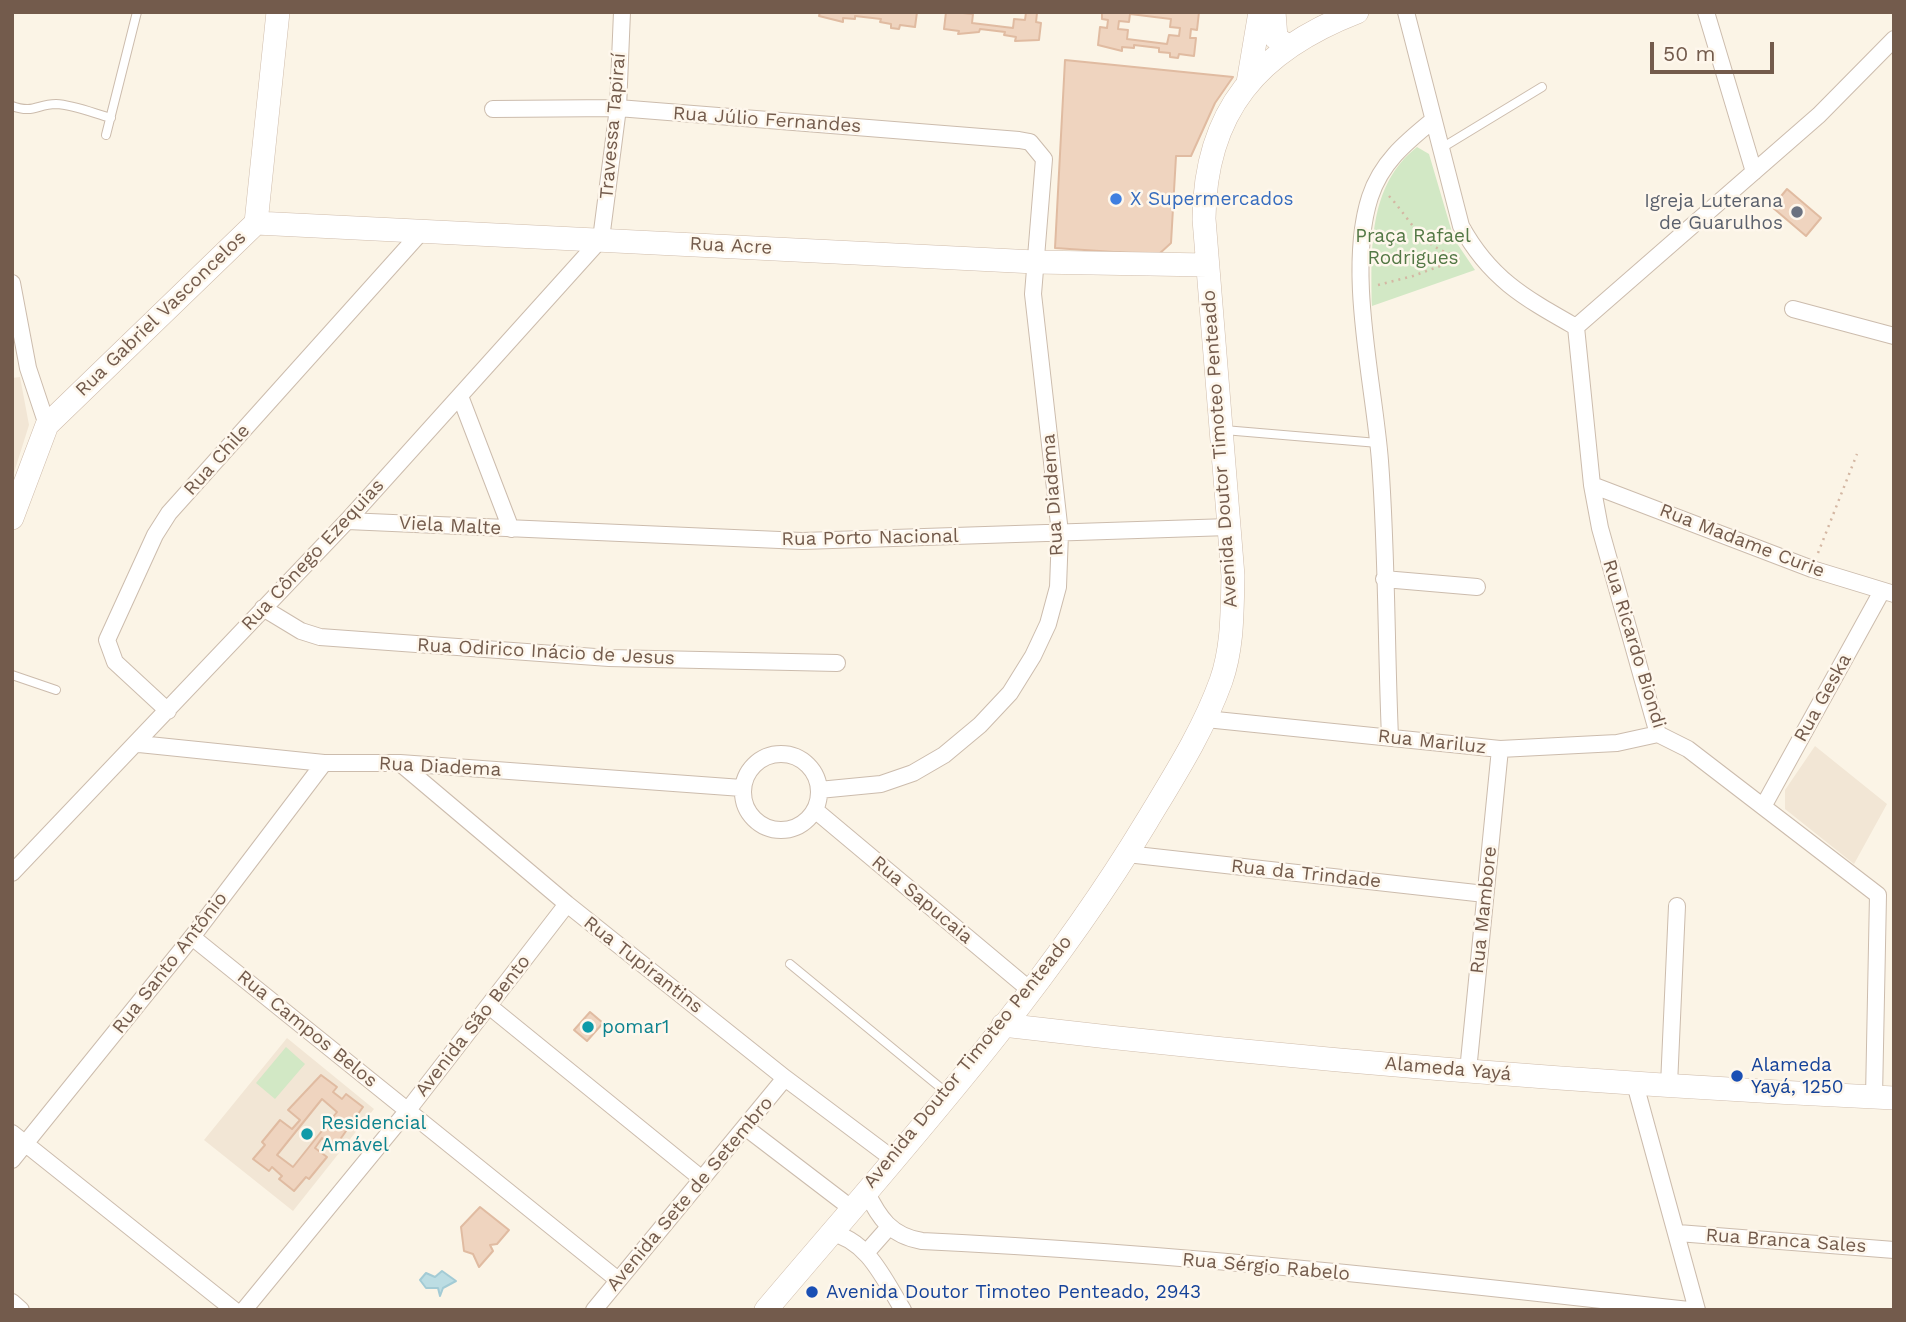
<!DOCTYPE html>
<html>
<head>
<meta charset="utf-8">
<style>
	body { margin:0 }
	#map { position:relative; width:1906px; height:1322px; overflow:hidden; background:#fbf4e6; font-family:"Work Sans",sans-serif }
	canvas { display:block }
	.frame { position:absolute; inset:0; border:14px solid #735b4c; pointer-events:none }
	.scale { position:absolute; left:1650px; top:42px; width:124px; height:32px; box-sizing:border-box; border:4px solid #735b4c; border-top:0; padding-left:9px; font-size:21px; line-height:24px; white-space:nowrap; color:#735b4c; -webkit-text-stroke:5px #fef7ec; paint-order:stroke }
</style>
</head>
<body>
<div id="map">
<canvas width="1906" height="1322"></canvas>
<div class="frame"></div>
<div class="scale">50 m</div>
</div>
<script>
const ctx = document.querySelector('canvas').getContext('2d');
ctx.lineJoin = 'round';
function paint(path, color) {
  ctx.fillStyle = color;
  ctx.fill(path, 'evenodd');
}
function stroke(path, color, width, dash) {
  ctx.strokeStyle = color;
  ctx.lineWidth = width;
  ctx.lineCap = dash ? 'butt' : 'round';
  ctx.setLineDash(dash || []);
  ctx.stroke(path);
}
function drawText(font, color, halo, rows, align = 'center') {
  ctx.font = font + ' "Work Sans",sans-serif';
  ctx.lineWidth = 5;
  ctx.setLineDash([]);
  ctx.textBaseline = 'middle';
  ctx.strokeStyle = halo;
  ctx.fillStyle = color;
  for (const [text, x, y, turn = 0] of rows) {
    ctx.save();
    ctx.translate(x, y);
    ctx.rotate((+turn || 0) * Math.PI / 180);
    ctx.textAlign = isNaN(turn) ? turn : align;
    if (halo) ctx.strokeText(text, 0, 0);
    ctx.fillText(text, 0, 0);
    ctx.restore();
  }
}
paint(new Path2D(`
	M 20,377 L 29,425 L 12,479 L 12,378 Z
	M 1815,746 L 1887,804 L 1854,864 L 1785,809 L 1785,790 Z
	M 287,1038 L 374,1109 L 293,1211 L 204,1140 Z`), '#f2e6d5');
paint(new Path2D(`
	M 1417,147 L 1429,154 L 1454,239 L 1475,270 L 1372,306 C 1371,250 1368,185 1417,147 Z
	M 286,1047 L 305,1064 L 275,1099 L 256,1083 Z`), '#d2e8c5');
const water = new Path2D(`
	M 442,1271 L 456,1281 L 443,1288 L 440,1296 L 438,1288 L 426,1288 L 420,1280 L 426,1273 L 435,1277 Z`);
paint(water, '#bcdde3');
stroke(water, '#a3cbd5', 2);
const building = new Path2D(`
	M 820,12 L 917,12 L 915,27 L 900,25 L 899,29 L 891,28 L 891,24 L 880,22 L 881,19 L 855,16 L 855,19 L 843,18 L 843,22 L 819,16 Z
	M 946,12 L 1043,12 L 1037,13 L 1036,22 L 1041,23 L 1039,40 L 1015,41 L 1016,37 L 1004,35 L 1005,32 L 980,29 L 979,32 L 958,34 L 959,31 L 944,29 Z
	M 1026,12 L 1025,20 L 1014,19 L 1013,28 L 972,23 L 973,14 L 963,13 Z
	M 1102,12 L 1199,12 L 1197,30 L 1191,29 L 1190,38 L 1196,38 L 1194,56 L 1179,54 L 1178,58 L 1170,57 L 1170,53 L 1159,52 L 1159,48 L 1134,45 L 1134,48 L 1122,47 L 1122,51 L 1098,45 L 1100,27 L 1107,28 L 1108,20 L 1102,19 Z
	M 1130,14 L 1171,19 L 1170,27 L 1180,28 L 1179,36 L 1169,35 L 1167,44 L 1127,39 L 1128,30 L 1118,29 L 1119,21 L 1129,22 Z
	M 1065,60 L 1233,77 L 1215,103 L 1191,156 L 1176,156 L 1171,243 L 1158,255 L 1055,248 Z
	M 1787,189 L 1821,218 L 1806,236 L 1772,207 Z
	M 590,1012 L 603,1023 L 587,1041 L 574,1030 Z
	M 321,1075 L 337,1087 L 333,1092 L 342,1099 L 346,1094 L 363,1107 L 334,1148 L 322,1138 L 315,1148 L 327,1157 L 309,1179 L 306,1177 L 294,1191 L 279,1179 L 282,1176 L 272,1167 L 269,1171 L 253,1159 L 265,1145 L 262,1142 L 280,1120 L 292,1129 L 300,1120 L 288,1110 Z
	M 322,1099 L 337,1112 L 293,1167 L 277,1155 Z
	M 480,1207 L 509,1230 L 497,1244 L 490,1245 L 493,1251 L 479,1267 L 473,1254 L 464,1251 L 461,1227 Z`);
paint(building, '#efd4bf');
stroke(building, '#e0bba1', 2);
const lane = new Path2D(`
	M 12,106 C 34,114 37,104 56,104 C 74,105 93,113 111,118
	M 106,135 L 137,12
	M 1440,149 L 1542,87
	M 1224,430 L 1378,443
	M 12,675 L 56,690
	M 790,964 L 947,1093`);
const street = new Path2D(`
	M 1406,12 L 1461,226 C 1490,279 1525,298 1576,327
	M 1706,12 L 1754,172
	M 493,109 L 618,108 L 1019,140 L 1030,142 L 1044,159 L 1033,294 L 1060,533 L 1058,587 L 1048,624 L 1033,656 L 1010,693 L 980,725 L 944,755 L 913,773 L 881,784 L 819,790
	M 12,283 L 28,368 L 47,425
	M 1793,309 L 1894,336
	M 1576,327 L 1592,485 L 1600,528 L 1658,734 L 1688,749 L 1878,895
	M 1576,327 L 1819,115 L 1894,39
	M 460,396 L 511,529
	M 1592,485 L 1812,569 L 1894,594
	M 347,521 L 802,541 L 1229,527
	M 1384,579 L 1477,587
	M 263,608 L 301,631 L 320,637 L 609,658 L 837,663
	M 168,711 L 115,662 L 107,640 L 155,535 L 169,513 L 423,230
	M 1206,719 L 1500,749 L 1617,743 L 1658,734
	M 1390,737 C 1386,645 1387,553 1380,461 C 1374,383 1346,271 1370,197 C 1381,163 1405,143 1432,121
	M 139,744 L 324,763 L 400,763 L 742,788
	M743 792a38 38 0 1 1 76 0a38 38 0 1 1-76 0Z
	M 400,763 L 567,904 L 785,1078 L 893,1159
	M 1764,805 L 1882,591
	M 815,810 L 1030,990
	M 1127,854 L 1485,894
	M 12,873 L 347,521 L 601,239 L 618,108 L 622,12
	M 192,937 L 618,1280
	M 489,1006 L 702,1179
	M 1468,1071 L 1500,749
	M 1635,1084 L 1697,1310
	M 1669,1085 L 1677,906
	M 1874,1097 L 1878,895
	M 745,1127 L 851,1208
	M 12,1133 L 234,1310
	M 12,1160 L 192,937 L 324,763
	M 866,1191 C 879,1218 891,1236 922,1241 C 1178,1253 1434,1281 1689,1310
	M 831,1233 C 867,1239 885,1281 903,1310
	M 1678,1233 L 1894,1250
	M 866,1253 L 889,1227
	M 12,1302 L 21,1310
	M 244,1310 L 408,1110 L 567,904
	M 594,1310 L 785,1078`);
const secondary = new Path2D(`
	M 1274,12 L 1276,38 L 1288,46
	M 1248,83 L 1260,12
	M 256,223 L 1035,262 L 1207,265
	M 12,518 L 47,425 L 256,223 L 278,12
	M 1003,1025 C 1299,1060 1596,1084 1894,1098
	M 766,1310 C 899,1153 1041,997 1147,821 C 1174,776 1203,731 1221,681 C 1233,647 1232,611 1233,576 L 1204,219 C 1205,110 1259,50 1357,12`);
stroke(lane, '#ccbcad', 10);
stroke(street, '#ccbcad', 18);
stroke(secondary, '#cfbcab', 24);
stroke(new Path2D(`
	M 1389,196 C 1412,221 1423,251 1461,256
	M 1378,285 L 1413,276 L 1462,258
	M 1818,553 L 1857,454`), '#d4b7a3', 2.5, [2, 5]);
stroke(lane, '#fff', 8);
stroke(street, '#fff', 16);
stroke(secondary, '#fff', 23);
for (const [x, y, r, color] of [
	[1116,199,7,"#3f7fe0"],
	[1797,212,7,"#6b7280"],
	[588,1027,7,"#0f9aa8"],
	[1737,1076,7,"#1a4fb4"],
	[307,1134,7,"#0f9aa8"],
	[812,1292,7,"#1a4fb4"]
]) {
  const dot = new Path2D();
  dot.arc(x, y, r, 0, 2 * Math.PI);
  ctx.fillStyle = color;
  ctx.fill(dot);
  stroke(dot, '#fef7ec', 2.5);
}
drawText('19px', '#735b4c', '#fef7ec', [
	["Rua Júlio Fernandes",767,120,4],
	["Travessa Tapiraí",613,126,-85],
	["Rua Acre",731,246,3],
	["Rua Gabriel Vasconcelos",161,314,-44],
	["Avenida Doutor Timoteo Penteado",1220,449,-94],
	["Rua Chile",217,460,-48],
	["Rua Diadema",1053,495,-94],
	["Viela Malte",450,526,3],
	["Rua Porto Nacional",870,538,-1],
	["Rua Madame Curie",1742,541,21],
	["Rua Cônego Ezequias",313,555,-47],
	["Rua Ricardo Biondi",1634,644,73],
	["Rua Odirico Inácio de Jesus",546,652,3],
	["Rua Geska",1823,698,-61],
	["Rua Mariluz",1432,742,6],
	["Rua Diadema",440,767,3],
	["Rua da Trindade",1306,874,6],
	["Rua Sapucaia",922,900,40],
	["Rua Mambore",1484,910,-84],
	["Rua Santo Antônio",170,963,-52],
	["Rua Tupirantins",643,965,38],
	["Avenida São Bento",473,1026,-52],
	["Rua Campos Belos",307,1029,39],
	["Avenida Doutor Timoteo Penteado",968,1062,-51],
	["Alameda Yayá",1448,1069,5],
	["Avenida Sete de Setembro",690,1194,-50],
	["Rua Branca Sales",1786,1241,4],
	["Rua Sérgio Rabelo",1266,1267,5]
]);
drawText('19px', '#366cbe', '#fef7ec', [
	["X Supermercados",1130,199]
], 'left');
drawText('19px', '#5b616d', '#fef7ec', [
	["Igreja Luterana",1783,201],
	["de Guarulhos",1783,223]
], 'right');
drawText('19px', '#537845', '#fef7ec', [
	["Praça Rafael",1413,236],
	["Rodrigues",1413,258]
]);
drawText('19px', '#0d838f', '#fef7ec', [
	["pomar1",602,1027],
	["Residencial",321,1123],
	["Amável",321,1145]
], 'left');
drawText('19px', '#164399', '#fef7ec', [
	["Alameda",1751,1065],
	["Yayá, 1250",1751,1087],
	["Avenida Doutor Timoteo Penteado, 2943",826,1292]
], 'left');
</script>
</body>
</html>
